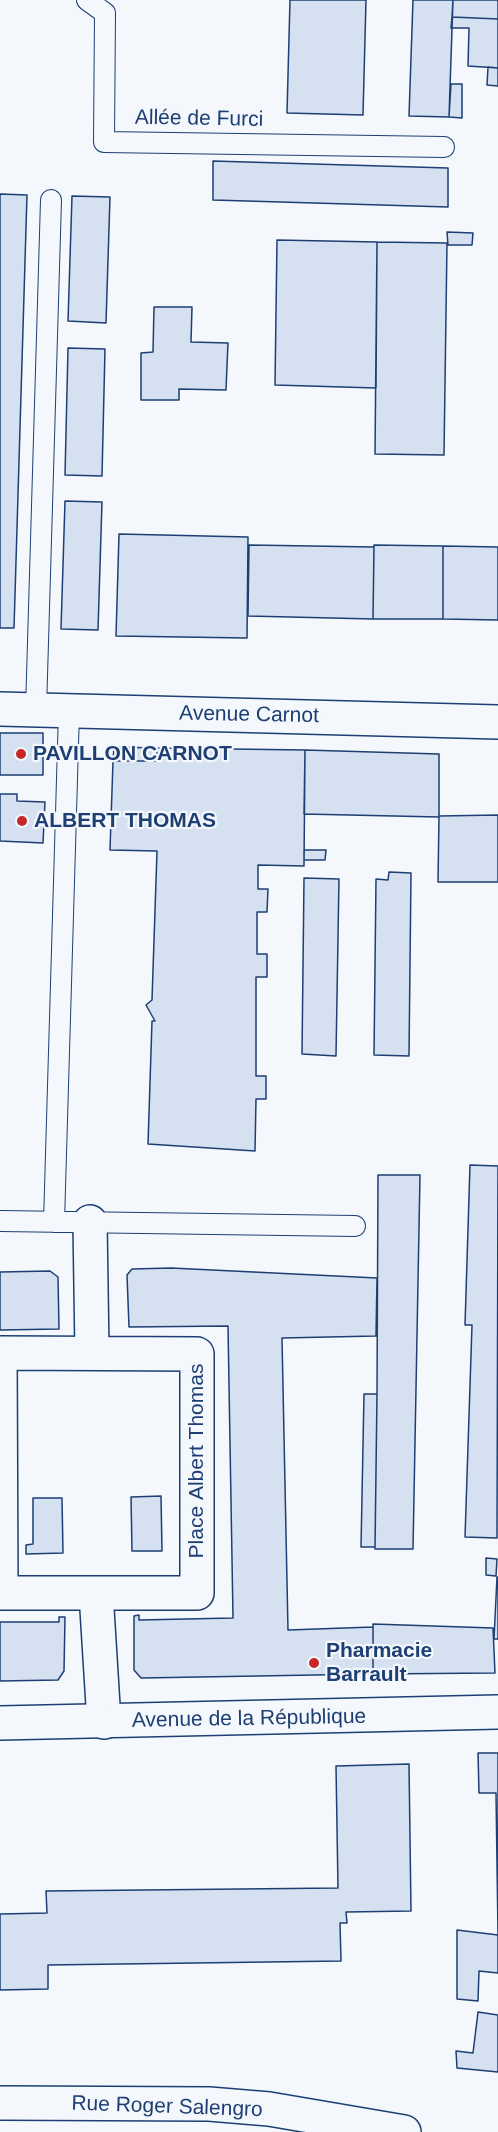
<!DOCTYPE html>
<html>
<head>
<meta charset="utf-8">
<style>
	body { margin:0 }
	canvas { display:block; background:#f4f7fb }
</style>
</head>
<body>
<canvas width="498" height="2132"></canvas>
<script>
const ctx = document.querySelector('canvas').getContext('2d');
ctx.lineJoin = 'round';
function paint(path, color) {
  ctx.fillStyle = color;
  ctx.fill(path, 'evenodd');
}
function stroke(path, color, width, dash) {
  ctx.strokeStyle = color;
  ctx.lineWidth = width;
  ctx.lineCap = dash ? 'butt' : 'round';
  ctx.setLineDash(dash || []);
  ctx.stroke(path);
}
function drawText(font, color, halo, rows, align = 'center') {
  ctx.font = font + ' Helvetica,sans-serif';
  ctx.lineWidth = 4.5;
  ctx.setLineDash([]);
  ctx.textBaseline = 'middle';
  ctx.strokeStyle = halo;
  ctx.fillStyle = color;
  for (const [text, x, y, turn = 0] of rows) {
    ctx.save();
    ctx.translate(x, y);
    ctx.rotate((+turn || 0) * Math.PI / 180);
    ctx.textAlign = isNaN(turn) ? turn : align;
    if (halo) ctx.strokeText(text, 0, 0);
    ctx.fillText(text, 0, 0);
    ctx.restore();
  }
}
const building = new Path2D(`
	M 290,0 L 366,0 L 363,115 L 287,113 Z
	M 413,0 L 453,0 L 449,117 L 409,116 Z
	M 453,0 L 498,0 L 498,19 L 452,17 Z
	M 452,17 L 498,19 L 498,68 L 468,66 L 469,28 L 451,28 Z
	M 488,67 L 498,68 L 498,86 L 487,85 Z
	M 451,84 L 462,84 L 462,118 L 449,117 Z
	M 213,161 L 448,168 L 448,207 L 213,200 Z
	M 0,194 L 27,195 L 14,628 L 0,628 Z
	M 72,196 L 110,197 L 106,323 L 68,321 Z
	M 447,232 L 473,233 L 472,245 L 448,245 Z
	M 277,240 L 377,242 L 376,388 L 275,385 Z
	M 377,242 L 447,243 L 444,455 L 375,454 Z
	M 154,307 L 192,307 L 191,342 L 228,343 L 226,390 L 179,389 L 179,400 L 141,400 L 141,353 L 153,352 Z
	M 68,348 L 105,349 L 102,476 L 65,475 Z
	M 65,501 L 102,502 L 98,630 L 61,629 Z
	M 119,534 L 248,537 L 247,638 L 116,636 Z
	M 249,545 L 374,547 L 373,619 L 248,616 Z
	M 374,545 L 443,546 L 443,619 L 373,619 Z
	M 443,546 L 498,547 L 498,620 L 443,619 Z
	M 0,733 L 43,733 L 43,775 L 0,775 Z
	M 114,747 L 157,748 L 157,761 L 113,761 Z
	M 157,748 L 305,750 L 304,866 L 258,865 L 258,889 L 268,889 L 267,912 L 257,912 L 257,954 L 267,954 L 267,977 L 256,977 L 256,1076 L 266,1076 L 266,1099 L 256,1099 L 255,1151 L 148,1144 L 152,1021 L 155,1021 L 146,1005 L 152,1000 L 157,851 L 110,850 L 113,761 L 157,761 Z
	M 305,750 L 439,754 L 439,817 L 304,814 Z
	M 0,794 L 17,794 L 17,801 L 45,802 L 43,843 L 0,841 Z
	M 498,815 L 498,882 L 438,882 L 439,816 Z
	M 304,850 L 326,850 L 325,860 L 304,860 Z
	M 389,872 L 411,873 L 409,1056 L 374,1055 L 376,879 L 388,880 Z
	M 304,878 L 339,879 L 336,1056 L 302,1054 Z
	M 470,1165 L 498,1166 L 497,1538 L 465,1537 L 472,1325 L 465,1325 Z
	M 378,1175 L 420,1175 L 413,1549 L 375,1549 L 377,1394 Z
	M 171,1268 L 377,1278 L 376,1336 L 282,1338 L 288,1630 L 373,1627 L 373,1674 L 141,1678 L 134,1670 L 134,1616 L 139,1615 L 139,1620 L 233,1618 L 228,1326 L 129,1327 L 127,1275 L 132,1269 Z
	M 50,1271 L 58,1277 L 59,1329 L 0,1330 L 0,1272 Z
	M 364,1394 L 377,1394 L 375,1547 L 361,1547 Z
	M 161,1496 L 162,1551 L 132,1551 L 131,1497 Z
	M 33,1498 L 62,1498 L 63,1553 L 26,1554 L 26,1545 L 33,1544 Z
	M 486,1558 L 497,1559 L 496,1576 L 486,1575 Z
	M 497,1577 L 498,1577 L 498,1639 L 494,1639 Z
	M 59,1617 L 65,1617 L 64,1671 L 58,1680 L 0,1681 L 0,1622 L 59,1622 Z
	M 373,1624 L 493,1628 L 495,1673 L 373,1674 Z
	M 478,1753 L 498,1753 L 498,1935 L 496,1793 L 479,1793 Z
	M 409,1764 L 411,1911 L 346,1912 L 347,1923 L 340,1923 L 341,1961 L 48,1965 L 48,1989 L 0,1990 L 0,1914 L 47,1913 L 46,1891 L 338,1888 L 336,1766 Z
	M 457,1930 L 498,1935 L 498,1973 L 479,1971 L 478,2001 L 457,1999 Z
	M 478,2012 L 498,2015 L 498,2072 L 457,2068 L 456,2051 L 473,2053 Z`);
paint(building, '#d5e0f0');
stroke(building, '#1d3f73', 1.5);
const lane = new Path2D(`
	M 87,0 L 105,13 L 104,142 L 444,147
	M 36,710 L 51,200
	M 0,1221 L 355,1226
	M 54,1222 L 69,711`);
const street = new Path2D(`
	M 90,1222 L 92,1353
	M 0,1353 L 197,1354 L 197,1593 L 1,1593 Z
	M 96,1593 L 104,1722`);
const secondary = new Path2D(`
	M 0,709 L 498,722
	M 0,1723 L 498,1712
	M 0,2103 L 209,2104 L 269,2109 L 404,2132`);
stroke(lane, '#1d3f73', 22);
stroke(street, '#1d3f73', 36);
stroke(secondary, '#1d3f73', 36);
stroke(lane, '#f4f7fb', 20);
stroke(street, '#f4f7fb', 33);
stroke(secondary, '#f4f7fb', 33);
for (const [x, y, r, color] of [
	[21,754,6,"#c62828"],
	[22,821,6,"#c62828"],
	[314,1663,6,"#c62828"]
]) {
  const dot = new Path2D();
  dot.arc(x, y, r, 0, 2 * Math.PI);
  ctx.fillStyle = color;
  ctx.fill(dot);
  stroke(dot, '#f4f7fb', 2);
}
drawText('21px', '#1d3f73', '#f4f7fb', [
	["Allée de Furci",199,119,1],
	["Avenue Carnot",249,715,1],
	["Place Albert Thomas",197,1461,-90],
	["Avenue de la République",249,1719,-1],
	["Rue Roger Salengro",167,2107,2]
]);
drawText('bold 21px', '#1d3f73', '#f4f7fb', [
	["PAVILLON CARNOT",33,754],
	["ALBERT THOMAS",34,821],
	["Pharmacie",326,1651],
	["Barrault",326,1675]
], 'left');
</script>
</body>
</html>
